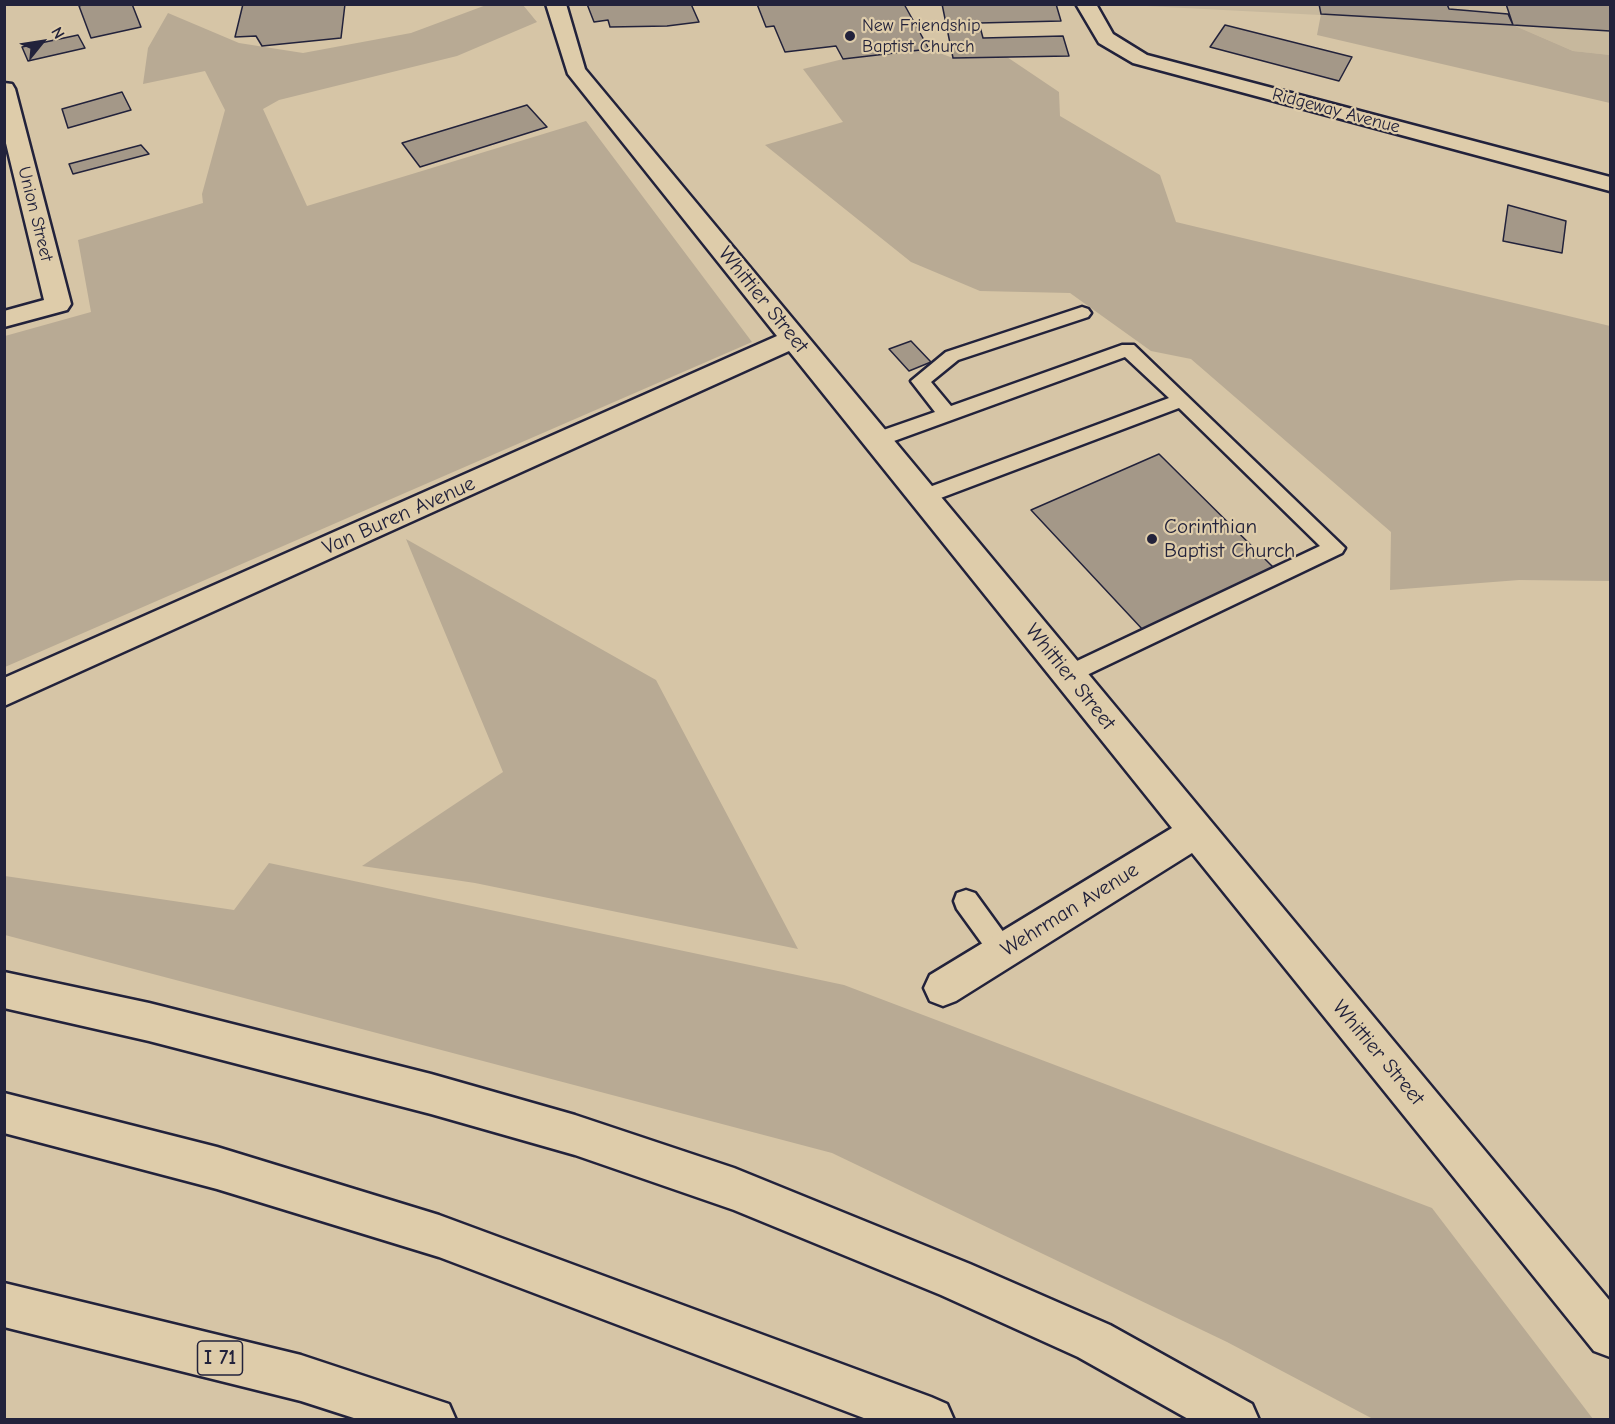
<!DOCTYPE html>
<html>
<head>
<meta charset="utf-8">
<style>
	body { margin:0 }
	#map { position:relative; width:1615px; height:1424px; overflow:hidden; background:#d6c5a6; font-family:"Comic Neue",sans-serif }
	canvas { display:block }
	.frame { position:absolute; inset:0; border:6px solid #22223b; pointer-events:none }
	.north { position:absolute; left:12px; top:12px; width:60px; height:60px; -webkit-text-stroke:4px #deccaa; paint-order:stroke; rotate:60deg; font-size:16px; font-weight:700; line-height:24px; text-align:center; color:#22223b }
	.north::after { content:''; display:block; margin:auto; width:21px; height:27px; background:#22223b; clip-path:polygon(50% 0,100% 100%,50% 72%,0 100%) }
</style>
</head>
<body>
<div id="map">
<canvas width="1615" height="1424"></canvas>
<div class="frame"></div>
<div class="north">N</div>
</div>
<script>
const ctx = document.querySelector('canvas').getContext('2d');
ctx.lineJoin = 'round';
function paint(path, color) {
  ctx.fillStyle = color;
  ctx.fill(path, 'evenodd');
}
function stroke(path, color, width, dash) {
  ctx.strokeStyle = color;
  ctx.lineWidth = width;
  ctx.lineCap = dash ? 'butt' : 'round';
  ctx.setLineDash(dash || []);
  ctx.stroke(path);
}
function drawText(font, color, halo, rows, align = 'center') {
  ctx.font = font + ' "Comic Neue",sans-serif';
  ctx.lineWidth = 4.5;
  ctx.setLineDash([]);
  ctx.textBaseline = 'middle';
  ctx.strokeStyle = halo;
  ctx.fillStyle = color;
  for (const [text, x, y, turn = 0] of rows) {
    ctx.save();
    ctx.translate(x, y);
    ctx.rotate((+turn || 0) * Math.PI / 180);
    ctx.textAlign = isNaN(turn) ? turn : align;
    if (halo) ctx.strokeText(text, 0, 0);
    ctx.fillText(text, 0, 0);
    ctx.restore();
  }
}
paint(new Path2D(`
	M 1127,5 L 1610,5 L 1610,55 L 1573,51 L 1513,25 Z`), '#c7b89d');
paint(new Path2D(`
	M 489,4 L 523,5 L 537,22 L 457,56 L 279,100 L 263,109 L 307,206 L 586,121 L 752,342 L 5,667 L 5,336 L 91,312 L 78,240 L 203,203 L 202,194 L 225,110 L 205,71 L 143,84 L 148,48 L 168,13 L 239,43 L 303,53 L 411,33 Z
	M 1321,14 L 1513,25 L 1573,51 L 1610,55 L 1610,103 L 1317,35 Z
	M 929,49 L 953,58 L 1007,57 L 1059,92 L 1060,116 L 1160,175 L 1176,222 L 1610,326 L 1610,581 L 1519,580 L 1390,590 L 1391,532 L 1191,359 L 1151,351 L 1070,293 L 980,291 L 911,262 L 765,145 L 843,122 L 803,69 L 843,59 Z
	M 406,539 L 656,680 L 798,949 L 475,883 L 362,866 L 503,772 Z
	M 269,863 L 844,985 L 1432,1208 L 1593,1419 L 1373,1419 L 1227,1342 L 832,1153 L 5,935 L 5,876 L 234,910 Z`), '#b8aa94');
const building = new Path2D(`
	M 85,4 L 132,4 L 141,27 L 91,38 L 79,6 Z
	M 243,4 L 345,4 L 341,38 L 262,46 L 256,36 L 235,37 Z
	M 587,4 L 691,4 L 699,22 L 667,26 L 610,27 L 608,20 L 594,22 Z
	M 757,4 L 904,4 L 929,49 L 843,59 L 836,46 L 785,52 L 774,26 L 766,27 Z
	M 942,4 L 1056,4 L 1061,21 L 979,23 L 983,38 L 1063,36 L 1069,56 L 953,58 Z
	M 1319,4 L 1447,4 L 1449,9 L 1508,14 L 1513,25 L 1321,14 Z
	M 1506,4 L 1610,4 L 1610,31 L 1513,25 Z
	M 1225,25 L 1352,57 L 1339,81 L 1210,47 Z
	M 78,35 L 85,48 L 28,61 L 22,47 Z
	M 122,92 L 131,110 L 68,128 L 62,109 Z
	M 527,105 L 547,127 L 420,167 L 402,143 Z
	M 141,145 L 149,154 L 73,174 L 69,164 Z
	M 1508,205 L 1566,221 L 1562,253 L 1503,241 Z
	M 911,341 L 931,362 L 909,371 L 889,349 Z
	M 1159,454 L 1274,568 L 1144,631 L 1031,510 Z`);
paint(building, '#a49888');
stroke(building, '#22223b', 1.5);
const lane = new Path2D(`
	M 1082,307 L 1088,309 L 1091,313 L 1088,317 L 958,360 L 931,382 L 951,406 L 1122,345 L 1134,345 L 1345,548 L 1342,553 L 1068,684 L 1060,681 L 1057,675 L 1060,669 L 1320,546 L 1179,408 L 930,502 L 923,504 L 916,502 L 913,497 L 916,492 L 1169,398 L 1125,357 L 883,445 L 869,445 L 866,440 L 869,435 L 935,412 L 911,381 L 946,352 Z
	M 966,890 L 975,893 L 1012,944 L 1016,952 L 1012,960 L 1003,964 L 994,960 L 957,909 L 954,901 L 957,893 Z`);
const street = new Path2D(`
	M 546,4 L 566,4 L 585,69 L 1610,1301 L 1610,1357 L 1594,1351 L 1192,853 L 956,1001 L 943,1006 L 930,1001 L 924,988 L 930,975 L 1172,828 L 789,351 L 4,706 L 4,678 L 777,336 L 568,74 Z
	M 1076,4 L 1096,4 L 1113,34 L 1147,55 L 1610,177 L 1610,191 L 1133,63 L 1099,43 Z
	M 4,83 L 12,84 L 15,89 L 71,304 L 67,310 L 4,327 L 4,311 L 44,300 L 4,135 Z`);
const highway = new Path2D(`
	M 4,972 L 149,1003 L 431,1074 L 575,1115 L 734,1168 L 970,1264 L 1110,1325 L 1252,1404 L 1259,1420 L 1190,1420 L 1078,1357 L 941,1295 L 734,1210 L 575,1155 L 431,1114 L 149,1041 L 4,1008 Z
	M 4,1093 L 217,1147 L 439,1215 L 931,1397 L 947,1404 L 954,1420 L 869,1420 L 439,1257 L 217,1189 L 4,1133 Z
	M 4,1283 L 301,1355 L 449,1404 L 456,1420 L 360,1420 L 301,1401 L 4,1327 Z`);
stroke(lane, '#22223b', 5);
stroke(street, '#22223b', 5);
stroke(highway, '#22223b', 5);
paint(lane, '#deccaa');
paint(street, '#deccaa');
paint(highway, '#deccaa');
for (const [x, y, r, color] of [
	[850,36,6,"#22223b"],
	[1152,539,6,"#22223b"]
]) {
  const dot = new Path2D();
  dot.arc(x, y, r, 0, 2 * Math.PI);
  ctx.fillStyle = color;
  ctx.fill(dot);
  stroke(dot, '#deccaa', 2);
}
drawText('18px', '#22223b', '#deccaa', [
	["New Friendship",862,26],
	["Baptist Church",862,47]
], 'left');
drawText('18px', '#22223b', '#deccaa', [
	["Ridgeway Avenue",1336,111,15],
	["Union Street",35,214,76]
]);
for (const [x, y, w] of [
	[220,1358,45]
]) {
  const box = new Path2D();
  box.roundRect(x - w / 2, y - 17, w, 34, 4.5);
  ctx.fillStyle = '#deccaa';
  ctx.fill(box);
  stroke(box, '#22223b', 1.5);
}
drawText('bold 20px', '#22223b', null, [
	["I 71",220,1358]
]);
drawText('21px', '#22223b', '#deccaa', [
	["Whittier Street",763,300,51],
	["Van Buren Avenue",399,516,-24],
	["Whittier Street",1070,677,51],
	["Wehrman Avenue",1070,910,-32],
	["Whittier Street",1378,1053,50]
]);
drawText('21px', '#22223b', '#deccaa', [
	["Corinthian",1164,527],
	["Baptist Church",1164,551]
], 'left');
</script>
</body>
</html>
